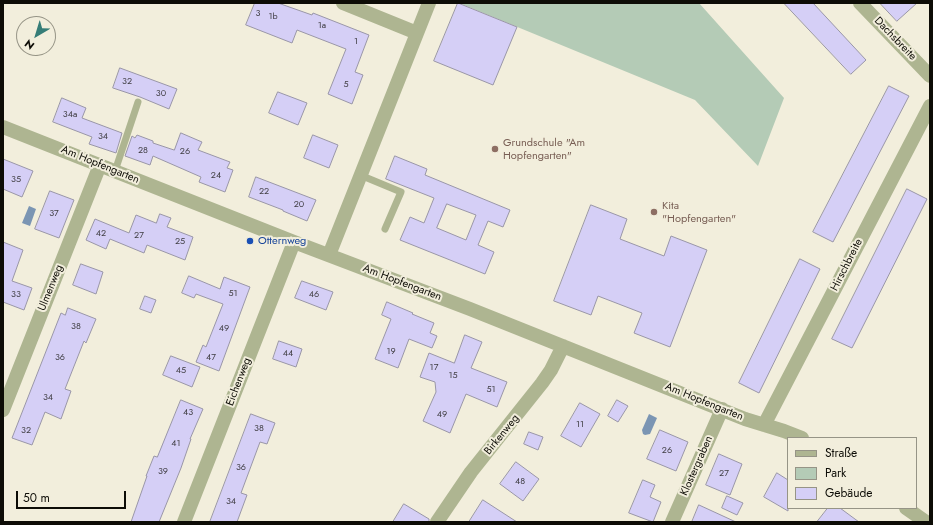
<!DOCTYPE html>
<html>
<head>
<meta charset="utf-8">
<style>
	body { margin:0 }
	#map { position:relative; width:933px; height:525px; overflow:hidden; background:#f2eedc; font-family:Jost,sans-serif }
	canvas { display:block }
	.frame { position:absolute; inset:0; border:4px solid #0d0c06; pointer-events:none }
	.legend { position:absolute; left:787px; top:437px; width:130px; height:72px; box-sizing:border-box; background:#f2eedc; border:1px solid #969486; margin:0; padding:5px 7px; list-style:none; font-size:12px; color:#0d0c06 }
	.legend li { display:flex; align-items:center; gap:8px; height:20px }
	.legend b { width:20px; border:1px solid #969486 }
	.north { position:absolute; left:16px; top:16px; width:40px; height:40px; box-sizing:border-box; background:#f2eedc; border:1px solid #969486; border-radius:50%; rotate:218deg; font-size:11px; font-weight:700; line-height:16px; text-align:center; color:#0d0c06 }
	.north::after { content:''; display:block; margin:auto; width:14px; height:18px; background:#367d77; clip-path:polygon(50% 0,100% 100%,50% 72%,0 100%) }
	.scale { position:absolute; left:16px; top:491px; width:110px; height:18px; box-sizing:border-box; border:2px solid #0d0c06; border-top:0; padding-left:5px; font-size:12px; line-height:14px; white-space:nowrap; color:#0d0c06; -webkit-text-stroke:3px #f2eedc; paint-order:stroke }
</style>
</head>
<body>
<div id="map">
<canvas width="933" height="525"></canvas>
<div class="frame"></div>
<ul class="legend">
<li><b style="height:5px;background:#aeb591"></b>Straße</li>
<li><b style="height:11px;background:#b4cbb6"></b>Park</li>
<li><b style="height:11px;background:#d5cff6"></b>Gebäude</li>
</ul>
<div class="north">N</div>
<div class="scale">50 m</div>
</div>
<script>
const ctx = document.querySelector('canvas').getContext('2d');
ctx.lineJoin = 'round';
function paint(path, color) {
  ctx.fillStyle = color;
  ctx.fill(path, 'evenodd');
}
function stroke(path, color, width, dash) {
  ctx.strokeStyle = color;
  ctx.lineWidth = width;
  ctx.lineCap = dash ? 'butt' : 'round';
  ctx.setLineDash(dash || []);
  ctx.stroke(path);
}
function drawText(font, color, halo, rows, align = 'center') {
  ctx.font = font + ' Jost,sans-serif';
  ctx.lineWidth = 4;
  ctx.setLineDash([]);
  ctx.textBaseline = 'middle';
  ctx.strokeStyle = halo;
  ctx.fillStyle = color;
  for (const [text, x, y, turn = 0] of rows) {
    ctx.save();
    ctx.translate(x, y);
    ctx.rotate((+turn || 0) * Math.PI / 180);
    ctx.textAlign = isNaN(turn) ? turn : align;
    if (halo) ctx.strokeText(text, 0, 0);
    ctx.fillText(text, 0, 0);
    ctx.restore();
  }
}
paint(new Path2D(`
	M 459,3 L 699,3 L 784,98 L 758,166 L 695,100 Z`), '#b4cbb6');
paint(new Path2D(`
	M 29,206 L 36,209 L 30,226 L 22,223 Z
	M 649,414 L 657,418 L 650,434 L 645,435 L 643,434 L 642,430 Z`), '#7b95b3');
const building = new Path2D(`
	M 255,3 L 278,3 L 312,15 L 313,13 L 369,35 L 355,72 L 363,75 L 352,104 L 328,94 L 346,49 L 297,30 L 292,43 L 246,25 Z
	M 458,3 L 517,27 L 493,85 L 434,61 Z
	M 784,3 L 813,3 L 866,60 L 851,74 Z
	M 880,3 L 917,3 L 897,21 Z
	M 120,68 L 177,89 L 169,109 L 140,97 L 113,88 Z
	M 889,86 L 909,96 L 833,242 L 813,232 Z
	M 278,92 L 307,103 L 298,125 L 269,113 Z
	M 62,98 L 86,108 L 82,118 L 122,133 L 116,153 L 89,144 L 92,137 L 53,122 Z
	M 181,133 L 202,142 L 198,150 L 230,162 L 227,168 L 233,170 L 225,192 L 199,182 L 201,177 L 153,156 L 150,165 L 125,156 L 132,136 L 135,138 L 137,135 L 153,141 L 153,143 L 174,150 Z
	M 313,135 L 338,145 L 329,168 L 304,158 Z
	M 395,156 L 427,169 L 425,175 L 510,210 L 503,227 L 488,221 L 478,245 L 494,252 L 485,274 L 400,240 L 410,217 L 424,223 L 434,198 L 386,179 ZM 447,204 L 476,215 L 466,240 L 437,228 Z
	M 3,159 L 33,171 L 22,197 L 3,189 Z
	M 256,177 L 316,200 L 307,221 L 283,211 L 283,210 L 249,197 Z
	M 907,189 L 927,199 L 852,348 L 832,339 Z
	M 50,191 L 74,200 L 59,238 L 35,229 Z
	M 591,205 L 627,219 L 620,239 L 664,256 L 671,236 L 707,250 L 670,347 L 634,333 L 642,313 L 598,296 L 591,315 L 554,301 Z
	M 160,214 L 171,218 L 167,227 L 193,237 L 185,260 L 147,245 L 144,253 L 110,239 L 106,249 L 86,240 L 95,219 L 129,233 L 136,215 L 156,223 Z
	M 3,242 L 23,250 L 12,281 L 32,288 L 24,310 L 3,302 Z
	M 800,259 L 820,269 L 759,393 L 739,383 Z
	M 81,264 L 103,272 L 96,294 L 73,285 Z
	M 189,276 L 220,289 L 224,277 L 250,287 L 219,371 L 196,362 L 203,345 L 206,347 L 223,304 L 196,294 L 194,298 L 182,293 Z
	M 302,281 L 333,292 L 326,310 L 295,298 Z
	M 145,296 L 156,300 L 151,313 L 140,309 Z
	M 387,302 L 413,313 L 412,314 L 434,323 L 430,333 L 437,336 L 432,348 L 409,339 L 398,368 L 375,359 L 391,319 L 382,315 Z
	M 68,308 L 96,319 L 86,343 L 84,341 L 65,389 L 71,391 L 61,419 L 45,412 L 32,445 L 12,438 L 61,313 L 65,315 Z
	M 465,335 L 482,342 L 471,368 L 507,382 L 497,407 L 466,394 L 450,433 L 423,421 L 436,392 L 435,382 L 420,377 L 429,353 L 454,363 Z
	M 279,341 L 302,349 L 296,367 L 273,359 Z
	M 171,356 L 200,367 L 192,387 L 163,375 Z
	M 181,400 L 203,409 L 190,439 L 191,439 L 181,468 L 159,522 L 131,522 L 147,476 L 146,476 L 154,456 L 157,457 Z
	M 617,400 L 628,406 L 618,422 L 608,416 Z
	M 580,403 L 600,414 L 581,447 L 561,436 Z
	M 251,414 L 275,423 L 267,444 L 260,442 L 241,493 L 247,495 L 237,522 L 210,522 Z
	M 660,430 L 688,442 L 676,471 L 647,459 Z
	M 529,432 L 543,437 L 538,450 L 524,444 Z
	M 719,454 L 742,464 L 730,495 L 706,485 Z
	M 516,462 L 539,479 L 523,501 L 500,484 Z
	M 777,473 L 788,480 L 788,511 L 764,497 Z
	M 643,480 L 655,485 L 650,497 L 661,502 L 653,522 L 629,513 Z
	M 727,496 L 743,503 L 737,515 L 722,508 Z
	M 483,500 L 517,522 L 469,522 Z
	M 404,504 L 429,519 L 429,522 L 393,522 Z
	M 699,505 L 736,522 L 692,522 Z
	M 828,508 L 840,508 L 859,522 L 817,522 Z`);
paint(building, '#d5cff6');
stroke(building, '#9996a7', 1);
stroke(new Path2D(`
	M 115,171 L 138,102
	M 360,175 L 401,192 L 385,229`), '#aeb591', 7);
stroke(new Path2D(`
	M 343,3 L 417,33
	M 860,3 L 930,76
	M 3,127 L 294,242 L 470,309 L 745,419 L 784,431 L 802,438
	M 329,255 L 429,3
	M 3,410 L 100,165
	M 764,425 L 930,106
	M 906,508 L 926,522
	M 184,522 L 294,242
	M 437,522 L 471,472 L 542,383 L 551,370 L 563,346
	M 672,522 L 722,409`), '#aeb591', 14);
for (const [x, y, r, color] of [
	[495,149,4,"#8d6e63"],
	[654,212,4,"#8d6e63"],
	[250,241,4,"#1a4fb4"]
]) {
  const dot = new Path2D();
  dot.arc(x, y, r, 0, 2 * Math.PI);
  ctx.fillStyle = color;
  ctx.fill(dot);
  stroke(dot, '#f2eedc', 1.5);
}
drawText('9px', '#3f3d42', null, [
	["3",258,14],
	["1b",273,17],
	["1a",322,26],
	["1",356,42],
	["32",127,82],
	["5",346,85],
	["30",161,94],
	["34a",70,115],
	["34",103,137],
	["28",143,151],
	["26",185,152],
	["24",216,176],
	["35",16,180],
	["22",264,192],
	["20",299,205],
	["37",54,214],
	["42",101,234],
	["27",139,236],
	["25",180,242],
	["51",233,294],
	["33",16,295],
	["46",314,295],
	["38",76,327],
	["49",224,329],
	["19",391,352],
	["44",288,354],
	["36",60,358],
	["47",211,358],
	["17",434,368],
	["45",181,371],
	["15",453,376],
	["51",491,390],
	["34",48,398],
	["43",188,413],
	["49",442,415],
	["11",580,425],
	["38",259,429],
	["32",26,431],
	["41",176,444],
	["26",667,451],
	["36",241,468],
	["39",163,472],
	["27",724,474],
	["48",520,482],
	["34",231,502]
]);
drawText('11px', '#0d0c06', '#f2eedc', [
	["Dachsbreite",895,39,46],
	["Am Hopfengarten",100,165,22],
	["Hirschbreite",847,265,-63],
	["Am Hopfengarten",402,283,21],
	["Ulmenweg",51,288,-68],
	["Eichenweg",239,382,-69],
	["Am Hopfengarten",704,402,22],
	["Birkenweg",502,435,-51],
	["Klostergraben",697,466,-66]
]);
drawText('11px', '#785e54', '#f2eedc', [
	["Grundschule \"Am",503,143],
	["Hopfengarten\"",503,156],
	["Kita",662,206],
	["\"Hopfengarten\"",662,219]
], 'left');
drawText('11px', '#164399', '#f2eedc', [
	["Otternweg",258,241]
], 'left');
</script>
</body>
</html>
